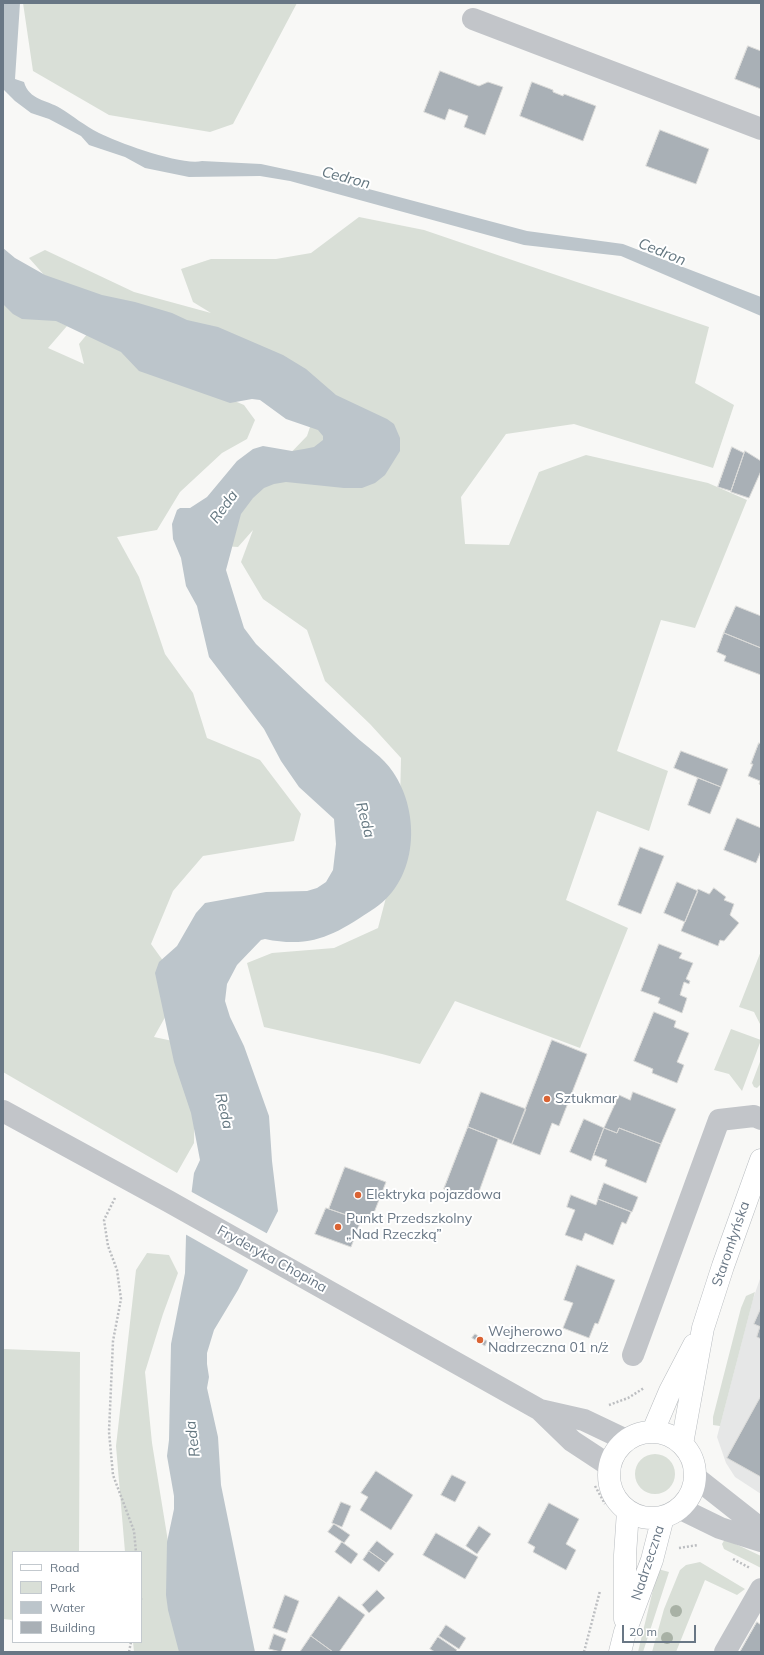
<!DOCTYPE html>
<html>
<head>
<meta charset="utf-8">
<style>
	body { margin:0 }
	#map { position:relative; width:764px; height:1655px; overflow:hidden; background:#f8f8f6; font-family:Mulish,sans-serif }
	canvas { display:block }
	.frame { position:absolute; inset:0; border:4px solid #697785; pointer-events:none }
	.legend { position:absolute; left:12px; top:1551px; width:130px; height:92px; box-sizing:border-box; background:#fff; border:1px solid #c3c9ce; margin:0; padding:5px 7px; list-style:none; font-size:12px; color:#697785 }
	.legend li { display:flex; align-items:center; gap:8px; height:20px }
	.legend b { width:20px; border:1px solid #c3c9ce }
	.scale { position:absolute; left:622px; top:1625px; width:74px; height:18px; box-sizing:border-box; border:2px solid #697785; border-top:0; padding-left:5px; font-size:12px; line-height:14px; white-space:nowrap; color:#697785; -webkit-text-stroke:3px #fff; paint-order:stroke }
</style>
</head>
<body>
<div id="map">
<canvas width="764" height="1655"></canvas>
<div class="frame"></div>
<ul class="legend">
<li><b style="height:5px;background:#fff"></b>Road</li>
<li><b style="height:11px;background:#d9dfd7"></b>Park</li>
<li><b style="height:11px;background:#bcc5cb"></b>Water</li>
<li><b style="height:11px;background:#a9b0b6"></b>Building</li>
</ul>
<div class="scale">20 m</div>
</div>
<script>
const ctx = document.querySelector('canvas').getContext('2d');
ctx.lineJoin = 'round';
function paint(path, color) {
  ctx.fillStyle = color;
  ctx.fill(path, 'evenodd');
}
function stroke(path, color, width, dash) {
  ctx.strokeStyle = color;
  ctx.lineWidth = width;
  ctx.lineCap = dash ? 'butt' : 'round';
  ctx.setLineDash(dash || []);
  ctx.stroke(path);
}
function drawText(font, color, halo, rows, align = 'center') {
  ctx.font = font + ' Mulish,sans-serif';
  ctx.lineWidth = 4;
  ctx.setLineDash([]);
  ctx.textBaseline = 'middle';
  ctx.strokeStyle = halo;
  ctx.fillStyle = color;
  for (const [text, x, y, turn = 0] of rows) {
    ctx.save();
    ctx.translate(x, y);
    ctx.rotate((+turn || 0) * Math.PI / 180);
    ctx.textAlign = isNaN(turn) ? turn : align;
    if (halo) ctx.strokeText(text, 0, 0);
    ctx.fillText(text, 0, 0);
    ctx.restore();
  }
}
paint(new Path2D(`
	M 761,1276 L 761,1494 L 735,1477 L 726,1463 L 717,1437 L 753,1299 Z`), '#e6e7e7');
paint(new Path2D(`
	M 23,3 L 297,3 L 233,124 L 210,132 L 109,115 L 33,71 Z
	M 359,217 L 424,230 L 709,327 L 695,383 L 734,405 L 713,468 L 574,424 L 506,434 L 461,497 L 465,544 L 509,545 L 539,472 L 586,455 L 708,483 L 747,500 L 695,628 L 661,620 L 617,751 L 668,771 L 649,831 L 597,811 L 566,900 L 628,928 L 580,1048 L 455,1001 L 420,1064 L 382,1054 L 264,1027 L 247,963 L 272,953 L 334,948 L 378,928 L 399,848 L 401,758 L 370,724 L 325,681 L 307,630 L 263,599 L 241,562 L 253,530 L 238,547 L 222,546 L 228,518 L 307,436 L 315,412 L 45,276 L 29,258 L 45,250 L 134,292 L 211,313 L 193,302 L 181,269 L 211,259 L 276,259 L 311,253 Z
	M 3,293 L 67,326 L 48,348 L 84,364 L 79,344 L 88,333 L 178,377 L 244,405 L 255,420 L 247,439 L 222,453 L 180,492 L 157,530 L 117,537 L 139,577 L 165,654 L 193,693 L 207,738 L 260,760 L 301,814 L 294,841 L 203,856 L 173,891 L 151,944 L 182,987 L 154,1037 L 182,1043 L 195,1076 L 194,1143 L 177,1173 L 3,1072 Z
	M 761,951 L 761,1026 L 754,1012 L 739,1007 Z
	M 731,1029 L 761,1040 L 742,1091 L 729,1074 L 714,1070 Z
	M 761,1059 L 761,1084 L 757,1088 L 754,1087 L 752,1083 Z
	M 147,1253 L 169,1255 L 178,1273 L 163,1314 L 145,1372 L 152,1443 L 186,1652 L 134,1652 L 133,1642 L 141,1642 L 141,1552 L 125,1552 L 116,1446 L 136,1270 Z
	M 755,1292 L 720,1426 L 713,1425 L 713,1417 L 741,1308 L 746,1296 Z
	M 3,1349 L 80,1352 L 79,1552 L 13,1552 L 13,1620 L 3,1619 Z
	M635 1474a20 20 0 1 1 40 0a20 20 0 1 1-40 0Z
	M 725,1539 L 761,1556 L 761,1568 L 724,1549 L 722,1544 Z
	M 700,1562 L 745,1589 L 737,1595 L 705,1580 L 676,1652 L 652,1652 L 664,1609 L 680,1570 L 686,1565 Z
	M 658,1569 L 669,1572 L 643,1652 L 638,1652 Z`), '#d9dfd7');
paint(new Path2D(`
	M 3,3 L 20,3 L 15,79 L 24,82 C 29,100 47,100 60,108 C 73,116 85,126 99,133 C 119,143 182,166 202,161 L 261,164 L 331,179 L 527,231 L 623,244 L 761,297 L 761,316 L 621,256 L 524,245 L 290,181 L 260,176 L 189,177 L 145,168 L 125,157 L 89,145 L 81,136 L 49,119 L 31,113 L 15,101 L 4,90 Z
	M 3,248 L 15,258 L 45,275 L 102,295 L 135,302 L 172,313 L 187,320 L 218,327 L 283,355 L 306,369 L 336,395 L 387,419 L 394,424 L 400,438 L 400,451 L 385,475 L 375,483 L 362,488 L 344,488 L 286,482 L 274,484 L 264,488 L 253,498 L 241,514 L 226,570 L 244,628 L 256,644 C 288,675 321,705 354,735 C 367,747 383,757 393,772 C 421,813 418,879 375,908 C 336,934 313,949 265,939 L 261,940 L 237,965 L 227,984 L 225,1001 L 230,1017 L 244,1046 L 269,1116 L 272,1161 L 278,1211 L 238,1290 L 214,1330 L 207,1353 L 207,1364 L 209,1377 L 207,1388 L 218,1437 L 221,1485 L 255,1652 L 179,1652 L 168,1610 L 166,1595 L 167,1542 L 174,1509 L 174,1496 L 167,1456 L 169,1440 L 171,1344 L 185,1273 L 186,1236 L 194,1173 L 200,1160 L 191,1113 L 174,1062 L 155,973 L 159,962 L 177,946 L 196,913 L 205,903 L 266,892 L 307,891 L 317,888 L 326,882 L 333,870 L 336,844 L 334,819 L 299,787 L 281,761 L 264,729 L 209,657 L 197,606 L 186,586 L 181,558 L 173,539 L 172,524 L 177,510 L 180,508 L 190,508 L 207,497 L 237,461 L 253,449 L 263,446 L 292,451 L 304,449 L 314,447 L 323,440 L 323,436 L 318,430 L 286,419 L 260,400 L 252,399 L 230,403 L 139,371 L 121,352 L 56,321 L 22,319 L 13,314 L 3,304 Z`), '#bcc5cb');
paint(new Path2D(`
	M 190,1191 L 268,1234 L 250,1271 L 185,1234 Z`), '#f8f8f6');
const building = new Path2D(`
	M 748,46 L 761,51 L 761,89 L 735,79 Z
	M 440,71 L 479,86 L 488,82 L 503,87 L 485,135 L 464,127 L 468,116 L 449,109 L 445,120 L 424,112 Z
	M 532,82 L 553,90 L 553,92 L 563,96 L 564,94 L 596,106 L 583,141 L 520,116 Z
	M 660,130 L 709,149 L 696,184 L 646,166 Z
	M 732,447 L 744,453 L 731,491 L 718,487 Z
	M 745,451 L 761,461 L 761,471 L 749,498 L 731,492 Z
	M 736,606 L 761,616 L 761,648 L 724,633 Z
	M 724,633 L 761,648 L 761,675 L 724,661 L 726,656 L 717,652 Z
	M 759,743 L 761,744 L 761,785 L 759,784 L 760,781 L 748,776 L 753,764 L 751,764 Z
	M 681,751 L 728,769 L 721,787 L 674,768 Z
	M 698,778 L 721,787 L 710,814 L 688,805 Z
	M 737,818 L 761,828 L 761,851 L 756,863 L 724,850 Z
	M 640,847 L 664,856 L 641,914 L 618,905 Z
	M 677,882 L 698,891 L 685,922 L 664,913 Z
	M 714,888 L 726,897 L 724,900 L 734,904 L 730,915 L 739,923 L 724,941 L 720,940 L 718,946 L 681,931 L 698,889 L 709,894 Z
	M 659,944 L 682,953 L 679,958 L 693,963 L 686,979 L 690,981 L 689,984 L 684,982 L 680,995 L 687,998 L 682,1013 L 658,1003 L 660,998 L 641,991 Z
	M 654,1012 L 676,1021 L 674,1027 L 689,1033 L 677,1062 L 684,1065 L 677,1083 L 652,1073 L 653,1069 L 634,1061 Z
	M 552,1040 L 587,1054 L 559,1126 L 552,1123 L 540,1155 L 512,1144 Z
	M 481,1092 L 526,1109 L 512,1144 L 468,1127 Z
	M 633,1092 L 676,1109 L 661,1144 L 619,1128 L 617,1133 L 604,1128 L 619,1095 L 630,1100 Z
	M 584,1119 L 604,1128 L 591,1161 L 570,1152 Z
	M 468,1127 L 498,1139 L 476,1200 L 444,1189 Z
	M 604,1128 L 617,1133 L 619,1128 L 661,1144 L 646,1183 L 605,1166 L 607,1160 L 594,1155 Z
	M 345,1167 L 386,1182 L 370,1223 L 329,1209 Z
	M 604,1183 L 638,1197 L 632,1212 L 598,1199 Z
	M 571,1195 L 596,1205 L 598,1199 L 631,1212 L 626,1224 L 622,1222 L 613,1245 L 585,1233 L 582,1241 L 565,1235 L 575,1210 L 567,1207 Z
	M 326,1208 L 361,1220 L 351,1247 L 315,1234 Z
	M 577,1265 L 615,1280 L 598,1324 L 595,1323 L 589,1338 L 563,1328 L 573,1303 L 564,1300 Z
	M 761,1308 L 761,1327 L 754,1324 Z
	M 760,1327 L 761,1327 L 761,1339 L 757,1337 Z
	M 475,1334 L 487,1341 L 485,1346 L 472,1338 Z
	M 761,1396 L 761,1477 L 727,1458 Z
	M 376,1471 L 413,1495 L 391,1530 L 360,1510 L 368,1497 L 361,1493 Z
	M 452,1475 L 466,1482 L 455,1502 L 441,1495 Z
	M 341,1502 L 351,1506 L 342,1527 L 332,1523 Z
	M 549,1503 L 579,1519 L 566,1544 L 576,1550 L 566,1570 L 533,1552 L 535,1547 L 528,1543 Z
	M 334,1524 L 350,1535 L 344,1543 L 328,1532 Z
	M 479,1526 L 491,1534 L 477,1554 L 466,1546 Z
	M 436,1533 L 478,1557 L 465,1579 L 423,1555 Z
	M 377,1541 L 394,1554 L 386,1563 L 369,1551 Z
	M 342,1542 L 358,1554 L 351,1564 L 335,1552 Z
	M 369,1551 L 386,1563 L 379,1572 L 363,1560 Z
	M 377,1590 L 385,1598 L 369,1613 L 362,1605 Z
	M 285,1595 L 299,1601 L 287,1633 L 273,1628 Z
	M 339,1596 L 365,1615 L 339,1652 L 333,1652 L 311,1636 Z
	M 757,1622 L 761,1625 L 761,1652 L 740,1652 Z
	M 446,1625 L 466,1638 L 459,1649 L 439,1636 Z
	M 274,1634 L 286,1639 L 281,1652 L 269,1649 Z
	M 311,1636 L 333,1652 L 300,1652 Z
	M 438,1637 L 457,1650 L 455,1652 L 435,1652 L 430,1649 Z`);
paint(building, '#a9b0b6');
stroke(building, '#dadad8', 1);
const major = new Path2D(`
	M 653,1431 L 670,1391 L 694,1345
	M609 1475a43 43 0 1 1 86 0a43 43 0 1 1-86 0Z
	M 682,1444 L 703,1328 L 723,1266 L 761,1160
	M 625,1619 L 625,1555 L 628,1511
	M 620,1652 L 625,1632 L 652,1560 L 663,1517`);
stroke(major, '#b7bbbf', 23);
stroke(new Path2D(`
	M 115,1198 L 104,1220 L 108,1246 L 117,1270 L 121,1299 L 113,1341 L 109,1432 L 113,1475 L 134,1531 L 136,1552
	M 609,1405 L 628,1398 L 644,1388
	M 595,1486 L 605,1504
	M 679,1548 L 698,1545
	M 733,1559 L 750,1568
	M 141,1598 L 141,1602
	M 129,1652 L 131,1642
	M 584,1652 L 600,1591`), '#bcbec1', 2.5, [2, 2]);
stroke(new Path2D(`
	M 473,19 L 761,129
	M 3,1111 L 168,1201 L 540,1410 L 572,1441 L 610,1466
	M 633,1355 L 719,1120 L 754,1116 L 761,1119
	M 540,1410 L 584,1420 L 626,1440
	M 695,1477 L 761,1529
	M 679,1508 L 720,1528 L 761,1541
	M 725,1652 L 761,1589`), '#c2c5c9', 22);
stroke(major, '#fff', 22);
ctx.fillStyle = '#a8b1a5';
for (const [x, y] of [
	[676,1611],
	[667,1638]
]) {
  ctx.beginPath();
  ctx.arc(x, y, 6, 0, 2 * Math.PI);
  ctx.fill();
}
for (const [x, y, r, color] of [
	[547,1099,4,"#da6333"],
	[358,1195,4,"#da6333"],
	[338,1227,4,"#da6333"],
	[480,1340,4,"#da6333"]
]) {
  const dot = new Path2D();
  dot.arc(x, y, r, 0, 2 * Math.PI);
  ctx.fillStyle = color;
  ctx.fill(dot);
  stroke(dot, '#fff', 1.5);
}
drawText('14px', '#697785', '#fff', [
	["Sztukmar",555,1099],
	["Elektryka pojazdowa",366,1195],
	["Punkt Przedszkolny",346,1219],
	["„Nad Rzeczką”",346,1235],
	["Wejherowo",488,1332],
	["Nadrzeczna 01 n/ż",488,1348]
], 'left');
drawText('14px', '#697785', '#fff', [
	["Staromłyńska",731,1244,-71],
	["Fryderyka Chopina",272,1259,29],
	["Nadrzeczna",648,1563,-72]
]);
drawText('italic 15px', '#647780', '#fff', [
	["Cedron",346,178,15],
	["Cedron",662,252,22],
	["Reda",224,507,-54],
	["Reda",365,820,75],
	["Reda",224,1111,77],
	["Reda",193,1439,-97]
]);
</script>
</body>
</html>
